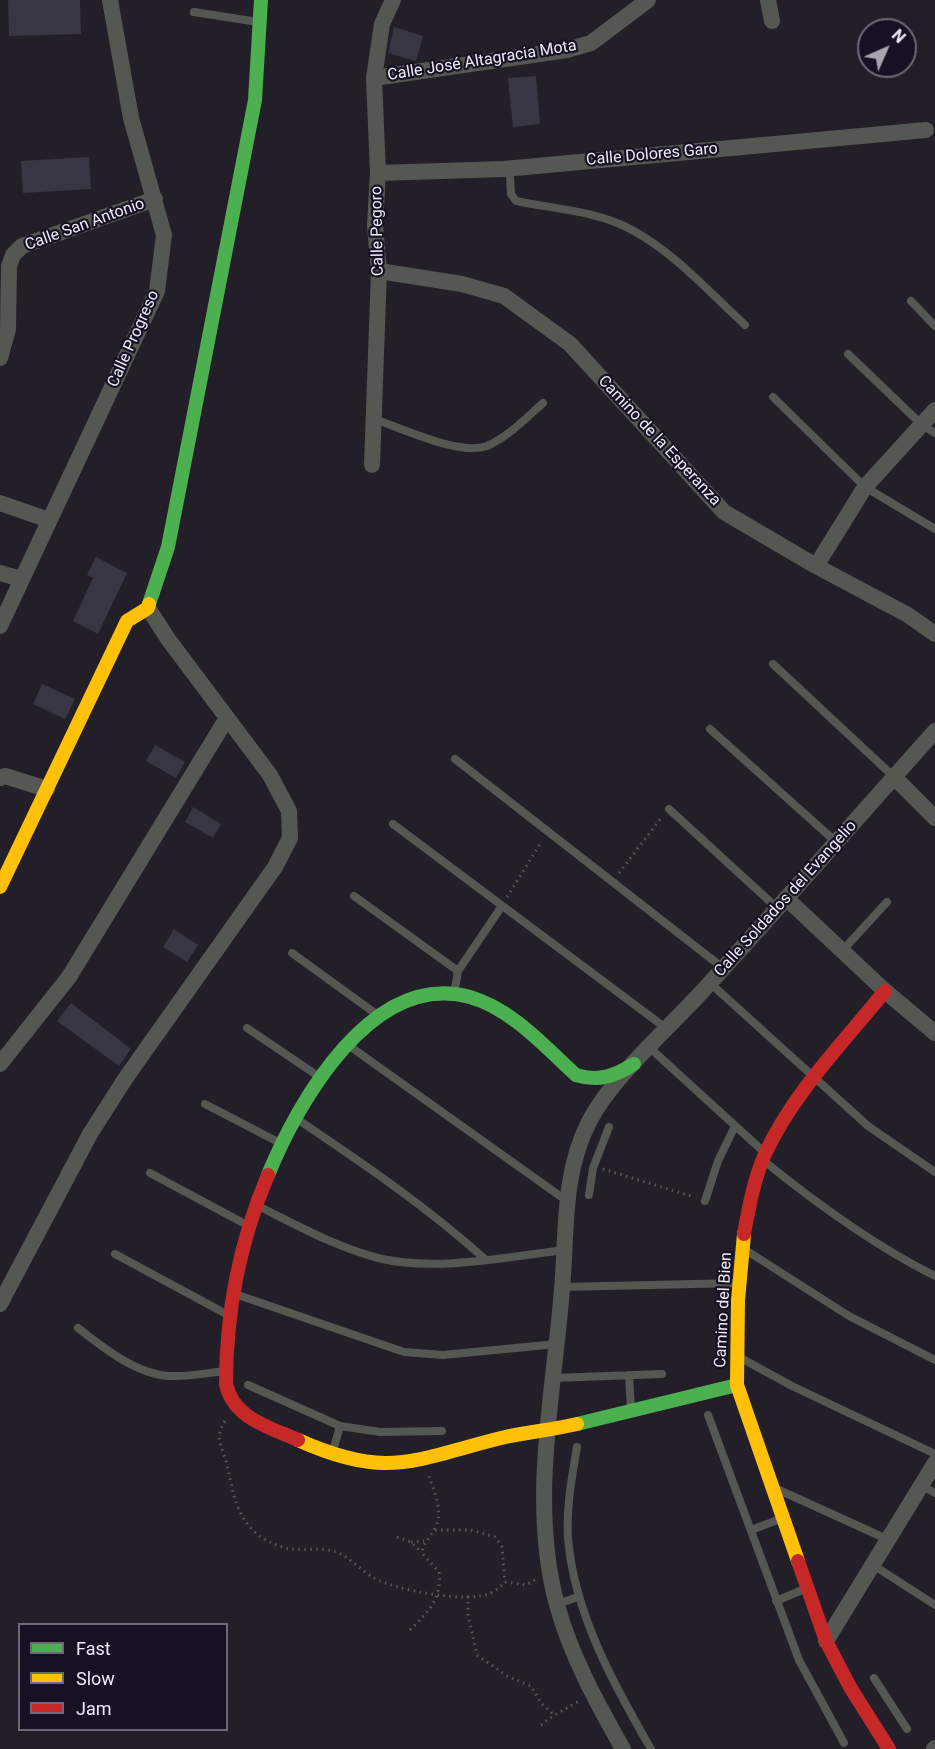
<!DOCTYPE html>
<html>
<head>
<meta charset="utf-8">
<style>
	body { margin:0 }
	#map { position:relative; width:935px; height:1749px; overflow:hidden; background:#221f29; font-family:Roboto,sans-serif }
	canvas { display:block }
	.legend { position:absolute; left:18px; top:1623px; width:210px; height:108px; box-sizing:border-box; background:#171223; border:2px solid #6d6978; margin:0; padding:8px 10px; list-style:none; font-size:18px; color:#eeebf7 }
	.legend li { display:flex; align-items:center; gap:12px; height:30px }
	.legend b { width:30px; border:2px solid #6d6978 }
	.north { position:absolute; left:857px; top:18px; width:60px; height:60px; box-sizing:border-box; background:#171223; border:2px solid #6d6978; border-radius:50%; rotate:45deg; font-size:16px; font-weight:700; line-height:24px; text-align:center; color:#eeebf7 }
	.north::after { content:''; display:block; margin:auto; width:21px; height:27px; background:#a7a4af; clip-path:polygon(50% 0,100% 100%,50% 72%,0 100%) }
</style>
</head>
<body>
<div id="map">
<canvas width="935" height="1749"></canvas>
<ul class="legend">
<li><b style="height:8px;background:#4caf50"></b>Fast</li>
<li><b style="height:8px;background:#ffc107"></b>Slow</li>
<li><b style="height:8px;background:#c62828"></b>Jam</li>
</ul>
<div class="north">N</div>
</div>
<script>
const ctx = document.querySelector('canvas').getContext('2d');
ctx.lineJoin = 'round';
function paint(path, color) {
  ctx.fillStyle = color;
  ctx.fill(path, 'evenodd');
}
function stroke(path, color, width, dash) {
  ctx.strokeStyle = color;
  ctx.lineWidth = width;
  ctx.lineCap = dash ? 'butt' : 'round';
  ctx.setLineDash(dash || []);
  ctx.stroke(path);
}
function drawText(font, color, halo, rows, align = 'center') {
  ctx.font = font + ' Roboto,sans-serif';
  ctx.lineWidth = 4.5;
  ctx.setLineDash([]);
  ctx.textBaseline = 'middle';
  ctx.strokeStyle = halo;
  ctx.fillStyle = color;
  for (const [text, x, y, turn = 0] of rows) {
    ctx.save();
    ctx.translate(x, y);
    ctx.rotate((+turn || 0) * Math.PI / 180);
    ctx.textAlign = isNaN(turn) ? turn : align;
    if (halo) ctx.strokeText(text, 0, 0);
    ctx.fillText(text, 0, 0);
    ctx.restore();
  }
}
paint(new Path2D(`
	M 8,0 L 80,0 L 81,34 L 9,36 Z
	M 394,27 L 423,36 L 416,61 L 388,53 Z
	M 536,76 L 540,124 L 513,127 L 508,78 Z
	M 89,157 L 91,189 L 23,193 L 21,161 Z
	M 96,557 L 127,573 L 98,634 L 73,621 L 93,578 L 87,575 Z
	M 42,684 L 75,699 L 65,719 L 33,704 Z
	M 155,745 L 185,762 L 176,778 L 146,761 Z
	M 193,807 L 221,824 L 213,838 L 185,822 Z
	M 174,929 L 198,945 L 187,962 L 163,947 Z
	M 71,1003 L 131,1049 L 119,1066 L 57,1021 Z`), '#393643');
stroke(new Path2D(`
	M 619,873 L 662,817
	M 507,897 L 542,841
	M 603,1169 L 694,1197
	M 225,1421 C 213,1440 223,1447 227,1464 C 235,1504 240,1535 286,1548 C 302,1552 320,1546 336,1552 C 350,1557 361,1571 374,1578 C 396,1590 467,1604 491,1593 C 496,1591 501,1586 505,1582
	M 435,1530 L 471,1530 L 495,1537 L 502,1547 L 505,1582
	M 397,1537 L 411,1542 L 421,1552
	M 411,1542 L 424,1541
	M 505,1582 L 526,1585 L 535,1580
	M 468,1596 L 468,1615 L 477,1655 L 507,1676 L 531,1686 L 541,1703 L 553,1714
	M 410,1630 C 428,1612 442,1599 439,1572 L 422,1553 C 424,1540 430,1539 435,1528 C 444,1512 434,1492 429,1476
	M 541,1725 C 553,1715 567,1708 581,1700`), '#585857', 3, [1.5, 4.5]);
stroke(new Path2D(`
	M 194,12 L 258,22
	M 504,170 L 510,176 L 511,194 L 516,201 C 554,209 598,211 632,230 C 675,253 710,293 745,325
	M 911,301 L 935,326
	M 848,354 L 922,425 L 935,433
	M 773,397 L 865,487 L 935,529
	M 374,419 C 401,428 460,456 487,446 C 508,437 526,418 543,403
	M 773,664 L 894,777
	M 710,729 L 836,842
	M 455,759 L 723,968
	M 669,809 L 777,908
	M 393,824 L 667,1029
	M 354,896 L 458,971
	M 842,951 L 887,902
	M 292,953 L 379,1016
	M 710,983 L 868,1126 L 935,1172
	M 454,994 L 458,971 L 502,906
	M 247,1028 L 318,1076
	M 348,1045 L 567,1201
	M 650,1048 L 765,1153
	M 205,1104 L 280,1143
	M 294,1117 C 361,1162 426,1206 486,1260
	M 764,1161 C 817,1204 873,1245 935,1276
	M 150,1173 L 247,1225
	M 589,1195 L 593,1168 L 609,1127
	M 705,1201 L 718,1161 L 735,1126
	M 256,1205 C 295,1224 335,1247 378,1258 C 434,1272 507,1257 564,1250
	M 744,1249 L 849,1316 L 935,1360
	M 115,1254 L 230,1316
	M 562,1287 L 739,1283
	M 235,1294 L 404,1352 L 443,1355 L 557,1344
	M 78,1328 C 102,1347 136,1374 169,1376 C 187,1377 207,1373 225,1371
	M 739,1357 L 792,1386 L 935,1454
	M 629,1375 L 631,1411
	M 553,1378 L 662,1374
	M 248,1385 L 340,1426 L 380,1432 L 442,1431
	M 708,1415 L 799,1660 L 844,1743
	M 577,1447 C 572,1477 566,1507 568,1538 C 574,1613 614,1685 651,1749
	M 332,1454 L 340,1426
	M 921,1485 L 935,1493
	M 779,1490 L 889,1540
	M 751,1530 L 783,1518
	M 873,1565 L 935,1605
	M 776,1601 L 807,1588
	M 557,1604 L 578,1597
	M 874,1678 L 907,1729`), '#555753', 8);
stroke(new Path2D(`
	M 768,0 L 772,21
	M 374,78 L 567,50 L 591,43 L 648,0
	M 378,173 L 504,169 L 926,130
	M 379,271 L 462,284 L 504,296 L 570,344 L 724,512 L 816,566 L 908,615 L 935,634
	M 0,358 L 8,329 L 9,266 L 13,255 L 22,246 L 155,199
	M 372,465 L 379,271 L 375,225 L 378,173 L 374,78 L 382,24 L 393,0
	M 0,503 L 49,520
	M 816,566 L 865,487 L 935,410
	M 0,573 L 21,579
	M 0,626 L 157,291 L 164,235 L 131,118 L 110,0
	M 894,777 L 935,818
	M 0,778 L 5,776 L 47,789
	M 786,898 L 885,991 L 935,1033
	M 0,1064 L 69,977 L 227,718
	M 0,1304 L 90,1134 L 125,1079 L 275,867 L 290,838 L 289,811 L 270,775 L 168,639 L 148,608
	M 826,1641 L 935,1463
	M 623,1749 C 597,1703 571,1656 557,1605 C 529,1502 554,1393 562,1289 C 567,1233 562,1174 589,1122 C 613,1075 672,1026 708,985 C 785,901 859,816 935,731
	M 934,1749 L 935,1748`), '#555753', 16);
stroke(new Path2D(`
	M 149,604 L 168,547 L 255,100 L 261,0
	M 268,1175 C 298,1102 372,970 470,997 C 512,1009 545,1047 576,1075 C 598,1082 615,1076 634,1064
	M 577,1424 L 737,1385`), '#4caf50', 14);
stroke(new Path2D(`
	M 0,887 L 127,621 L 148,608 L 149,604
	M 744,1234 L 738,1300 L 737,1385 L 798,1561
	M 298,1440 C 387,1480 413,1460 501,1438 C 526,1432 552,1430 577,1424`), '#ffc107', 14);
stroke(new Path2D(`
	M 268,1175 C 240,1241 226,1312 226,1384 C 233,1418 269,1427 298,1440
	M 744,1234 C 749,1207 754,1179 765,1154 C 793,1093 843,1043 885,991
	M 798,1561 L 826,1641 L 850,1687 L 889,1749`), '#c62828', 14);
drawText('16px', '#eeebf7', '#171223', [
	["Calle José Altagracia Mota",482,61,-9],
	["Calle Dolores Garo",652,155,-5],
	["Calle San Antonio",85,225,-20],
	["Calle Pegoro",378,231,-91],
	["Calle Progreso",134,339,-66],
	["Camino de la Esperanza",659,441,47],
	["Calle Soldados del Evangelio",786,899,-48],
	["Camino del Bien",724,1310,-87]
]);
</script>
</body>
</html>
